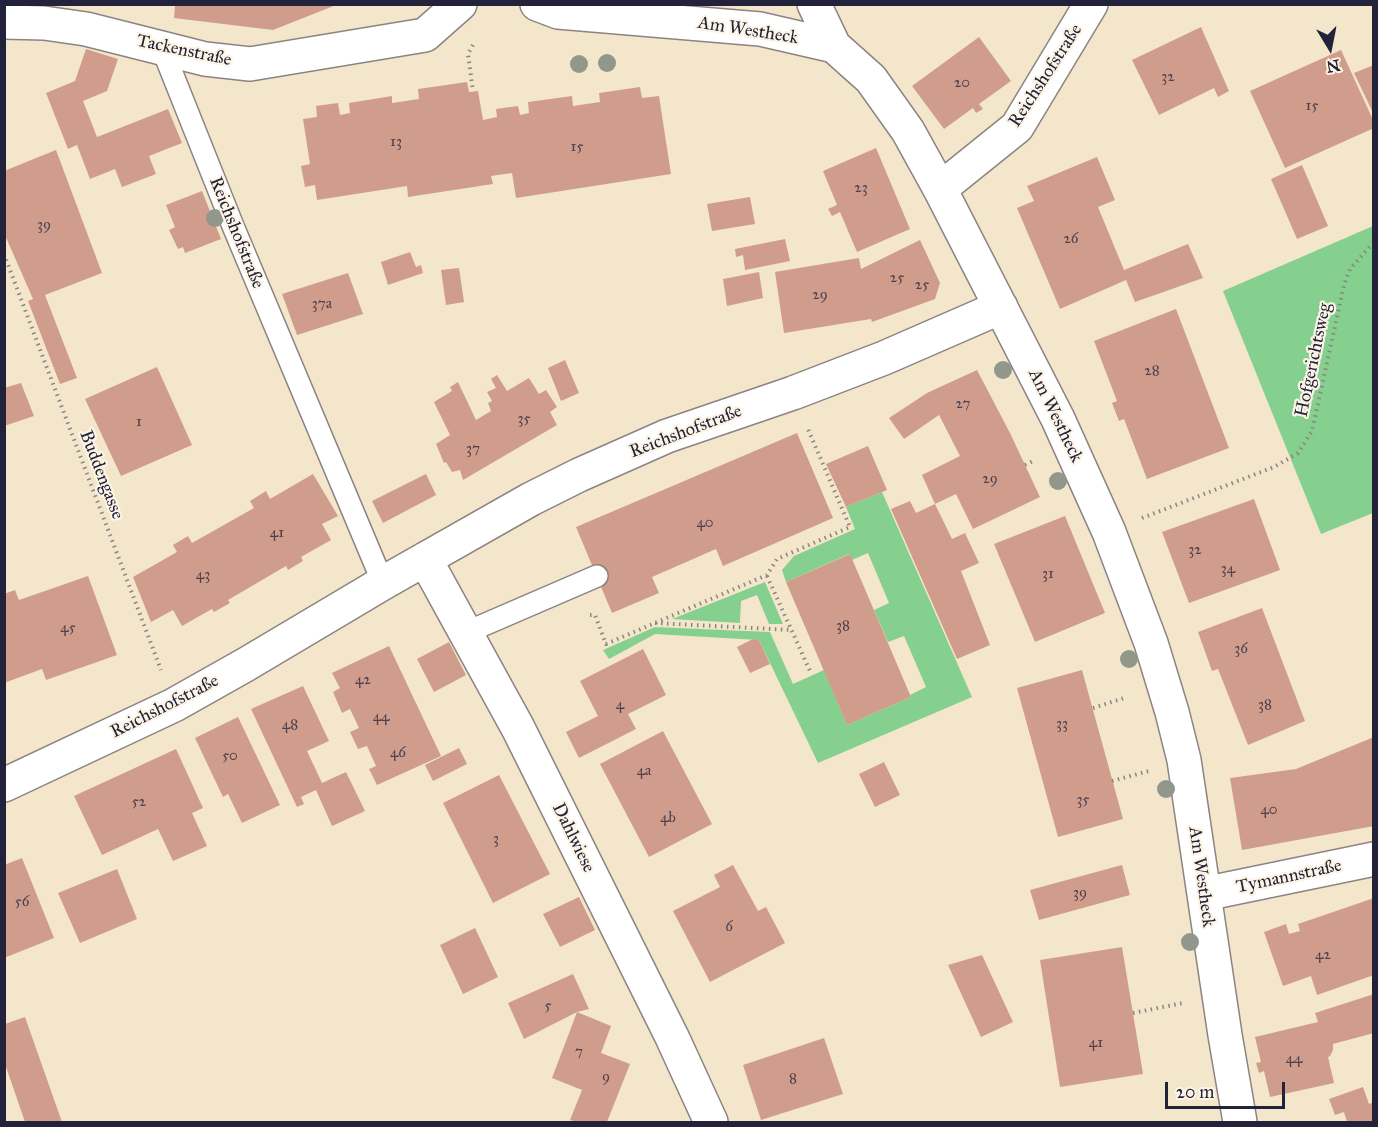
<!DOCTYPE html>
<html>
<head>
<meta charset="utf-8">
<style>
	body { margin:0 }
	#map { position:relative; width:1378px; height:1127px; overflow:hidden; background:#f4e6cb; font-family:"IM FELL Great Primer",serif }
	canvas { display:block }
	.frame { position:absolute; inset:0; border:6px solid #22223b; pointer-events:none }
	.north { position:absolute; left:1300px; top:18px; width:60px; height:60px; -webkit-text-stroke:4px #fcf5e5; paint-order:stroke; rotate:170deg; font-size:16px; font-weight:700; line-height:24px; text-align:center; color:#22223b }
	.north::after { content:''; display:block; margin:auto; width:21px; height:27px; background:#22223b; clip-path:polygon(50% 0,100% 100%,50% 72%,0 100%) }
	.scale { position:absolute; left:1165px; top:1082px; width:120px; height:27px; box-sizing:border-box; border:3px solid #22223b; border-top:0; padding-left:8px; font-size:18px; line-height:21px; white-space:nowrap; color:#22223b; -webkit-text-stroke:4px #fcf5e5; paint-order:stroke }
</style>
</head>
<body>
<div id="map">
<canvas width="1378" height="1127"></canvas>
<div class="frame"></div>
<div class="north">N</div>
<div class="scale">20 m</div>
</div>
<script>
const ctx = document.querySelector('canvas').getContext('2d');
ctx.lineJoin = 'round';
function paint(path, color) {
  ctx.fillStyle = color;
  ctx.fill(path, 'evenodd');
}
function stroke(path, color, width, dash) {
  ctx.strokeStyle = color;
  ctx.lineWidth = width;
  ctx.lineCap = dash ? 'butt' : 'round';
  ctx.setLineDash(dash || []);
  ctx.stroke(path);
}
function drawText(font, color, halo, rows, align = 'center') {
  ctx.font = font + ' "IM FELL Great Primer",serif';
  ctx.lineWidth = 4.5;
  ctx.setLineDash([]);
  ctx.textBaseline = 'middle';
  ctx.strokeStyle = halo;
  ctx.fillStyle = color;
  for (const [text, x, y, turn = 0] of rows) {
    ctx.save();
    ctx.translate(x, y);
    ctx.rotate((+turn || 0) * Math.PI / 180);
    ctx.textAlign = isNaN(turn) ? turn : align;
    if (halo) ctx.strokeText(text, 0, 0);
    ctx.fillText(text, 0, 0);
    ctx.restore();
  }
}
paint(new Path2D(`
	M 1373,226 L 1373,513 L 1321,534 L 1223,291 Z
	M 882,492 L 972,697 L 818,763 L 759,640 L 655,634 L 609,659 L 603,650 L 655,627 L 770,632 L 793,684 L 824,670 L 847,725 L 911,697 L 910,695 L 926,687 L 904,636 L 888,642 L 874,610 L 889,603 L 868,553 L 852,560 L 849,554 L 786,582 L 782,570 L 794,556 L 855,529 L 846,507 Z
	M 765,582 L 783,624 L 769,624 L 757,595 L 741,601 L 740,623 L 672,619 Z`), '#85d08e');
paint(new Path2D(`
	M 175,5 L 336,5 L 273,30 L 174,18 Z
	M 1201,27 L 1229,91 L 1218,97 L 1214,88 L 1159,115 L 1132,60 Z
	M 979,37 L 1011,81 L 979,104 L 983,109 L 976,113 L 973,108 L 944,129 L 912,86 Z
	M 86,49 L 118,59 L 107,91 L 83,101 L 97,137 L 168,109 L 182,143 L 149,156 L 156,174 L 122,187 L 115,169 L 90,179 L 77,145 L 68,149 L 46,93 L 75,81 Z
	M 1341,50 L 1374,122 L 1374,128 L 1285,168 L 1250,91 Z
	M 1374,65 L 1374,115 L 1354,73 Z
	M 467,82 L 469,92 L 478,91 L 483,120 L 497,117 L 496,109 L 518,106 L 520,115 L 529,113 L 528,102 L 572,96 L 573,106 L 600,102 L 599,93 L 640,87 L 642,98 L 659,96 L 671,174 L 516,198 L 512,173 L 491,176 L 493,184 L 408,197 L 407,186 L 317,200 L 315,185 L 305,187 L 301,166 L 310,164 L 303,119 L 317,117 L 316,106 L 338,103 L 340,115 L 350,113 L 349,103 L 392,96 L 392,103 L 419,99 L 418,89 Z
	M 876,148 L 910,229 L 857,252 L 840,212 L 832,216 L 828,209 L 837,205 L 823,171 Z
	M 56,150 L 102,273 L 45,295 L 77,378 L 60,384 L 28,301 L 33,299 L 4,233 L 4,171 Z
	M 1097,157 L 1115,200 L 1098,207 L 1124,270 L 1188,244 L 1203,278 L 1135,302 L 1126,280 L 1060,309 L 1017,208 L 1034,201 L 1027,186 Z
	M 1302,165 L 1328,226 L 1297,239 L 1271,179 Z
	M 202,191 L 221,239 L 185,253 L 183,247 L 178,249 L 169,230 L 175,227 L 166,205 Z
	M 750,197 L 755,224 L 712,231 L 707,204 Z
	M 785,239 L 790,261 L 745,270 L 743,255 L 736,257 L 735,249 Z
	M 920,240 L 940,283 L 935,299 L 872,322 L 871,319 L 784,333 L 775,272 L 859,258 L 861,269 Z
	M 410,252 L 416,267 L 421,265 L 423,273 L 388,285 L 381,262 Z
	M 459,268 L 464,302 L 446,305 L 441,270 Z
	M 759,272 L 763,298 L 727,306 L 723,279 Z
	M 348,273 L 363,314 L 297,335 L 282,294 Z
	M 1176,309 L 1229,448 L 1147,479 L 1124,419 L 1119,421 L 1112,403 L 1117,401 L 1094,341 Z
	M 565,360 L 579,393 L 561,401 L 548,368 Z
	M 157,367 L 192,445 L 121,476 L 85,399 Z
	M 977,370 L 1010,433 L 1040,497 L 973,529 L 956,494 L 935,504 L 922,475 L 960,456 L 939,415 L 904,439 L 889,418 L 927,393 Z
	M 497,375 L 507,391 L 529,378 L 539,394 L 546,390 L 557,407 L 550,412 L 557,425 L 463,480 L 460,470 L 452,472 L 446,462 L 444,463 L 436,444 L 450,435 L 434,402 L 452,391 L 450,387 L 458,382 L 476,420 L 491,411 L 488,403 L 492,401 L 487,392 L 496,388 L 491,379 Z
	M 21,383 L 34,416 L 4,426 L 4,388 Z
	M 797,433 L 833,518 L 723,566 L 716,549 L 652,577 L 659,593 L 612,613 L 576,527 Z
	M 868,446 L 887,490 L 846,507 L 826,464 Z
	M 313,474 L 338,516 L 322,524 L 331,540 L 301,557 L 303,561 L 288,570 L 286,566 L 228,600 L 230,603 L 214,612 L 212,609 L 182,626 L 173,610 L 151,622 L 133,577 L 177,552 L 173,545 L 188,536 L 192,543 L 254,508 L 250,501 L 266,491 L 270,499 Z
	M 426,474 L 436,495 L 383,523 L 372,501 Z
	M 1254,499 L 1280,570 L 1189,603 L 1162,532 Z
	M 910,501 L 916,513 L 935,504 L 952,539 L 965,533 L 979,563 L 961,571 L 990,645 L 957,659 L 891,509 Z
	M 1065,516 L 1105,613 L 1035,642 L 994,544 Z
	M 850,554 L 911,697 L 847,725 L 786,582 Z
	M 88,576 L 117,655 L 46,680 L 42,669 L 4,683 L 4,594 L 15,590 L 19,600 Z
	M 1262,608 L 1305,721 L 1248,745 L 1218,669 L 1212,671 L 1198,632 Z
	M 753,639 L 759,640 L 770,664 L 750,673 L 737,647 Z
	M 449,642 L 466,675 L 434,692 L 417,659 Z
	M 389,646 L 441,756 L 377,785 L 369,769 L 376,766 L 367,746 L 358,749 L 350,732 L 359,728 L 350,709 L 342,713 L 333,692 L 340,688 L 332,673 Z
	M 643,649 L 666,695 L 628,714 L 636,729 L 579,758 L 566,732 L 598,716 L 580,681 Z
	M 1082,670 L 1123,819 L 1058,837 L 1017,688 Z
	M 303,686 L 329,741 L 307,751 L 322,783 L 346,772 L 365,811 L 332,826 L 316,790 L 301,797 L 304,804 L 297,807 L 251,709 Z
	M 238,717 L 280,805 L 242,823 L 228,794 L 223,797 L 195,738 Z
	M 663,731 L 712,824 L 649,857 L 600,764 Z
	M 1374,737 L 1374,826 L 1242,850 L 1230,778 L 1296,769 Z
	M 459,748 L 467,764 L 433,781 L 425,765 Z
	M 176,749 L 203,808 L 192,813 L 207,846 L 173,861 L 158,829 L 102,855 L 74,796 Z
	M 884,762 L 900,795 L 875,807 L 859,774 Z
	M 499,775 L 550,874 L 493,903 L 443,803 Z
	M 22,858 L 54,938 L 4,958 L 4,865 Z
	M 733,865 L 758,911 L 766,907 L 785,943 L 710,982 L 673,911 L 720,887 L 714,875 Z
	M 1122,865 L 1130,895 L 1039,920 L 1030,890 Z
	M 117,869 L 137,919 L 80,943 L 58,893 Z
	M 579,897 L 595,930 L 560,947 L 543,914 Z
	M 1374,898 L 1374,975 L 1317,995 L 1311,976 L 1283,986 L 1264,932 L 1286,924 L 1289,934 L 1300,931 L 1298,924 Z
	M 475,928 L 498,977 L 463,994 L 440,945 Z
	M 1122,947 L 1143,1074 L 1060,1087 L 1040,960 Z
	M 982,955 L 1013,1022 L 981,1037 L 948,965 Z
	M 573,974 L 589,1009 L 577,1012 L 524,1039 L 508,1003 Z
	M 1374,994 L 1374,1033 L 1333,1044 L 1333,1050 L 1330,1056 L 1328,1057 L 1334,1083 L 1270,1097 L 1264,1071 L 1259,1073 L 1256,1063 L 1261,1062 L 1255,1037 L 1318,1022 L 1315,1013 Z
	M 577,1012 L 611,1026 L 601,1053 L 630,1064 L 607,1122 L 576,1122 L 570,1120 L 582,1090 L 552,1078 Z
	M 25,1017 L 62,1122 L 25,1122 L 5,1064 L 5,1024 Z
	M 824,1038 L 843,1094 L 761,1120 L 743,1065 Z
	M 1363,1087 L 1369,1104 L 1374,1102 L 1374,1122 L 1347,1122 L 1344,1112 L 1335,1115 L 1329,1099 Z`), '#d09d8c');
const lane = new Path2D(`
	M 162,48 L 233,226 L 383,583
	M 465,633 L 597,576`);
const street = new Path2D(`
	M 537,4 L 558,12 L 760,29 L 834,46 L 871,79 L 908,131 L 940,189 L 1058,419 L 1109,532 L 1151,643 L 1172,712 L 1184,760 L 1225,1035 L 1240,1122
	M 814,4 L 834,46
	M 4,22 L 44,23 L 86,29 L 205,59 L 250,64 L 425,35 L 460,4
	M 940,189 L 1017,127 L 1091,4
	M 425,559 L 518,728 L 672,1037 L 711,1122
	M 4,785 L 174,705 L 245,665 L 383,583 L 531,499 L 579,475 L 667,436 L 793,393 L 884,358 L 1001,307
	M 1204,894 L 1374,859`);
stroke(lane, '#8b8483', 24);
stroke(street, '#8b8483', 36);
stroke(new Path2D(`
	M 473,45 L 468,54 L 473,91
	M 4,254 L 161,670
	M 1025,465 L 1033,461
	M 1142,518 L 1274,467 L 1298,453 L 1312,431 L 1344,285 L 1350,269 L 1374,242
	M 767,576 L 810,671
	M 590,615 L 595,615 L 606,644 L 767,575 L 777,559 L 850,527 L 807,427
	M 655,623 L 792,630
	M 1093,708 L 1127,697
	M 1112,781 L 1149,771
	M 1133,1013 L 1183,1003`), '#8b8483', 4, [1.5, 4.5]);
stroke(lane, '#fff', 21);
stroke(street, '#fff', 33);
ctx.fillStyle = '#91978a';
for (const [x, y] of [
	[607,63],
	[579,64],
	[215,218],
	[1003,370],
	[1058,481],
	[1129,659],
	[1166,789],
	[1190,942]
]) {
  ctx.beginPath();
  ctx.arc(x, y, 9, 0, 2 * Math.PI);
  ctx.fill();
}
drawText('15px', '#4e414f', null, [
	["32",1168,77],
	["20",962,83],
	["15",1312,106],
	["13",396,142],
	["15",577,147],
	["23",861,188],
	["39",44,225],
	["26",1071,239],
	["25",897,278],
	["25",922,285],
	["29",820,295],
	["37a",322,304],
	["28",1152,371],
	["27",963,404],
	["35",524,419],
	["1",139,422],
	["37",473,449],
	["29",990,479],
	["40",705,523],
	["41",277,533],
	["32",1195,550],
	["34",1228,569],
	["31",1048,574],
	["43",203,575],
	["38",843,626],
	["45",68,628],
	["36",1241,649],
	["42",363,680],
	["4",620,705],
	["38",1265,705],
	["44",381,717],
	["33",1062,724],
	["48",290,725],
	["46",398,753],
	["50",230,756],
	["4a",644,771],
	["35",1083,800],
	["52",139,802],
	["40",1269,810],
	["4b",668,818],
	["3",496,839],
	["39",1080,893],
	["56",22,902],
	["6",729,927],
	["42",1323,955],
	["5",548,1006],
	["41",1096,1043],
	["7",579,1052],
	["44",1294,1059],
	["9",606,1077],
	["8",793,1079]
]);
drawText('18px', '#22223b', '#fcf5e5', [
	["Am Westheck",748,31,9],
	["Tackenstraße",184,51,12],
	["Reichshofstraße",1046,76,-57],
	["Reichshofstraße",236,233,68],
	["Hofgerichtsweg",1314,360,-78],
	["Am Westheck",1055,416,64],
	["Reichshofstraße",686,432,-21],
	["Buddengasse",101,475,69],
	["Reichshofstraße",165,707,-27],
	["Dahlwiese",573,838,64],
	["Am Westheck",1201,877,82],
	["Tymannstraße",1289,877,-12]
]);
</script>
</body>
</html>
